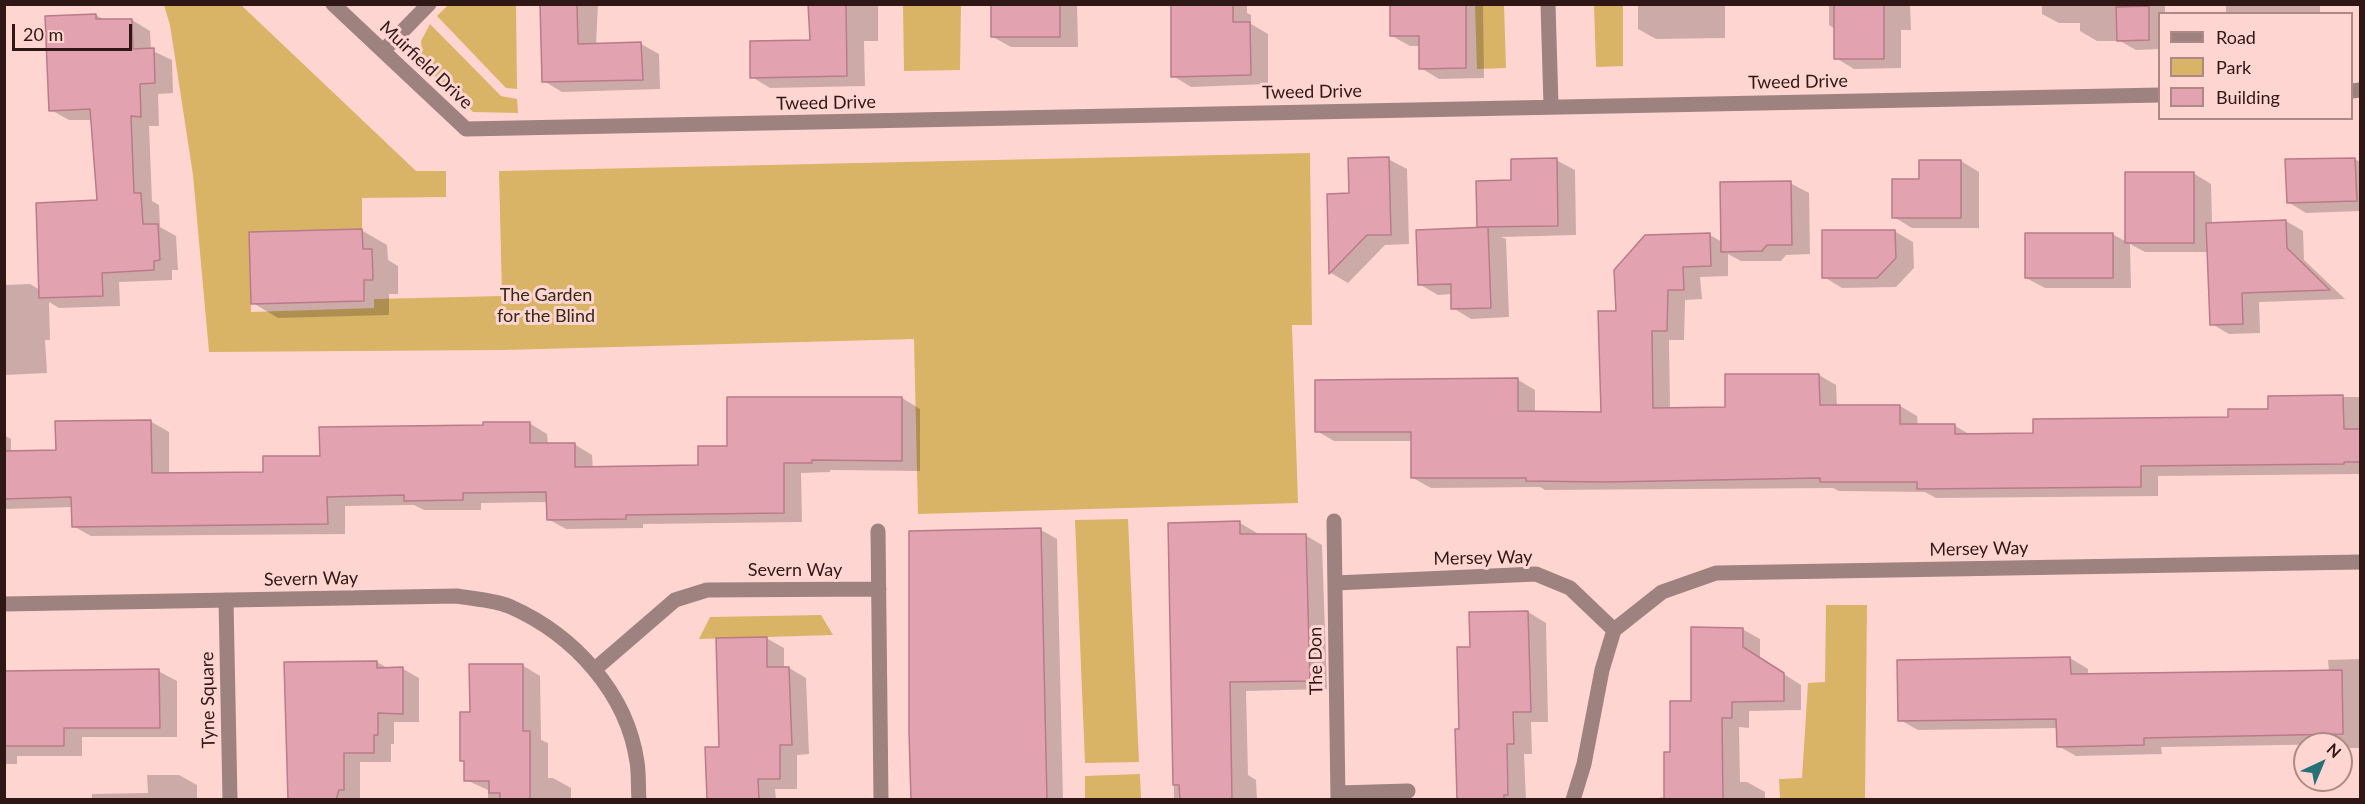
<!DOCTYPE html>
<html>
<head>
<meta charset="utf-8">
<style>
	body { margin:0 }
	#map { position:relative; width:2365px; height:804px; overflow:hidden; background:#ffd5d1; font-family:Lato,sans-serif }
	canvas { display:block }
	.frame { position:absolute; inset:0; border:6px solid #2f1715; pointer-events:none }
	.legend { position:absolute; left:2158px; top:12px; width:195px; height:108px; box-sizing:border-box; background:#ffd5d1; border:2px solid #ac8986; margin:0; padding:8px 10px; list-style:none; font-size:18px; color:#2f1715 }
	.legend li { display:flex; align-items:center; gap:12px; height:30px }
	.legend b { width:30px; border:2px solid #ac8986 }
	.north { position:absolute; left:2293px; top:732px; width:60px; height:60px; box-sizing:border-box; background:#ffd5d1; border:2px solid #ac8986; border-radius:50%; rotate:44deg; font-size:16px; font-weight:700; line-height:24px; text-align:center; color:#2f1715 }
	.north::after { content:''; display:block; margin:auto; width:21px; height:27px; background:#267078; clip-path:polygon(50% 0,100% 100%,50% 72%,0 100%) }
	.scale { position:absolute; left:12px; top:24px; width:120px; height:27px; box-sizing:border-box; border:3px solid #2f1715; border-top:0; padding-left:8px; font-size:18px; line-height:21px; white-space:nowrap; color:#2f1715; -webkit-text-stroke:4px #ffd5d1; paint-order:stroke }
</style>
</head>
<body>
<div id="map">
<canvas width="2365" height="804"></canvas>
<div class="frame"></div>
<ul class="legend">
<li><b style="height:8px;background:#9e827f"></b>Road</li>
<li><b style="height:16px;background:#d9b466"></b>Park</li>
<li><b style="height:16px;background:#e2a2b0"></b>Building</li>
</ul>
<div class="north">N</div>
<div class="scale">20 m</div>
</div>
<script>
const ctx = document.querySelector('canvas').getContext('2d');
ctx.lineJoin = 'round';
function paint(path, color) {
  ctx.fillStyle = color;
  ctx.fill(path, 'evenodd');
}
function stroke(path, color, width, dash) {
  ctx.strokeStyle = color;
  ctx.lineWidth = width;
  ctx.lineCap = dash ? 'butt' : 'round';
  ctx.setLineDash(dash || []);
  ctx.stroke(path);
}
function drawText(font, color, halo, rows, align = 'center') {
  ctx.font = font + ' Lato,sans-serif';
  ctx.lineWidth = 6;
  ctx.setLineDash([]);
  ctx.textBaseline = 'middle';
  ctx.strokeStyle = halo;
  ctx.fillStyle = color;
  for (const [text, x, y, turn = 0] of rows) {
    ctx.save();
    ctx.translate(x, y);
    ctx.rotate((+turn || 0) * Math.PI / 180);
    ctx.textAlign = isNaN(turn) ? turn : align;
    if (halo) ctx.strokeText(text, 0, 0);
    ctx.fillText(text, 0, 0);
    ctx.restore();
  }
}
paint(new Path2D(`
	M 164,5 L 241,5 L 416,171 L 446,171 L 446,197 L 362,198 L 362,229 L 250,232 L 251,312 L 374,308 L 374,299 L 502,296 L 499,171 L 1310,153 L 1312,325 L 1292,325 L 1298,503 L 918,514 L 914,339 L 503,350 L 209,352 L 193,175 L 170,25 Z
	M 448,5 L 516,5 L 517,89 L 506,88 L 437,16 Z
	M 903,5 L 961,5 L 960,70 L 904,71 Z
	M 1475,5 L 1504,5 L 1506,68 L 1477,69 Z
	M 1594,5 L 1623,5 L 1623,66 L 1596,67 Z
	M 430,24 L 501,96 L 517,99 L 518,113 L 473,112 L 423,65 L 421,41 Z
	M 1128,519 L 1139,762 L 1085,763 L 1075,520 Z
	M 1826,605 L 1867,605 L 1865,799 L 1780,799 L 1779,779 L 1802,778 L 1808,683 L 1825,682 Z
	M 821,615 L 833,635 L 699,639 L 710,617 Z
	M 1140,774 L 1141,799 L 1085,799 L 1085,776 Z`), '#d9b466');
paint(new Path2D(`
	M 542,4 L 598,4 L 596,45 L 641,44 L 659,54 L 660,89 L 562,92 L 544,81 Z
	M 808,4 L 878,4 L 878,41 L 864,41 L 865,86 L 770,88 L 752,77 L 811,42 Z
	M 992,4 L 1077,4 L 1078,47 L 1011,47 L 993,37 Z
	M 1172,4 L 1247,4 L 1247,13 L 1251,15 L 1251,24 L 1268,34 L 1268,84 L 1191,87 L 1173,76 Z
	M 1391,4 L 1483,4 L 1484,78 L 1439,79 L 1421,68 L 1421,46 L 1410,46 L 1392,36 Z
	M 1638,4 L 1725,4 L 1725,38 L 1656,39 L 1638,29 Z
	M 1829,4 L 1910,4 L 1911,30 L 1901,30 L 1901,68 L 1854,69 L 1836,58 L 1835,29 L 1829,25 Z
	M 2042,4 L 2165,4 L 2165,14 L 2160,14 L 2160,49 L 2136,50 L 2120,41 L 2097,41 L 2080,31 L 2080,23 L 2059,23 L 2042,14 Z
	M 2226,4 L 2320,4 L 2320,14 L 2226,14 Z
	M 96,15 L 104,20 L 132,20 L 150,31 L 151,50 L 172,60 L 173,93 L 158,94 L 159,126 L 149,126 L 152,201 L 159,205 L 160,227 L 176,236 L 178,270 L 172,270 L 172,280 L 119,282 L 120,306 L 59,308 L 49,302 L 50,340 L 45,340 L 47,373 L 4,375 L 4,285 L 30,284 L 40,290 L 99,202 L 92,120 L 69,120 L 51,110 Z
	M 1388,159 L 1407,169 L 1409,244 L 1385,245 L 1348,283 L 1331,273 L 1329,195 L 1351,195 Z
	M 2355,159 L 2360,162 L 2360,211 L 2306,213 L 2288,202 Z
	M 1556,160 L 1575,170 L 1576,235 L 1501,237 L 1506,239 L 1509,317 L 1471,319 L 1453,308 L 1452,294 L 1438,295 L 1419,284 L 1483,229 L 1479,226 L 1513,182 Z
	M 1961,161 L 1979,172 L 1979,228 L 1912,228 L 1894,217 L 1921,181 L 1921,162 Z
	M 2193,173 L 2211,184 L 2212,224 L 2286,221 L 2303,231 L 2304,260 L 2345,299 L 2259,302 L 2260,333 L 2229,334 L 2212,324 L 2209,252 L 2145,252 L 2130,244 L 2131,288 L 2045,288 L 2026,278 L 2112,234 L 2127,242 Z
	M 1790,183 L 1809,193 L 1810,254 L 1786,255 L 1781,261 L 1741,261 L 1728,254 L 1728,276 L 1700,277 L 1702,299 L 1685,300 L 1684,340 L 1669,340 L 1670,409 L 1726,409 L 1819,375 L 1836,385 L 1837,406 L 1900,406 L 1917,416 L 1918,426 L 1955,426 L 1971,435 L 2034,434 L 2229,419 L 2269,410 L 2269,397 L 2360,397 L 2360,474 L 2158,476 L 2158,496 L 1936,498 L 1925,492 L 1839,491 L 1833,488 L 1545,490 L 1540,487 L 1431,488 L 1413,478 L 1413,441 L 1334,441 L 1317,431 L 1518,380 L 1535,390 L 1535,413 L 1602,414 L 1617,312 L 1710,235 L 1722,242 Z
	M 361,230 L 387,245 L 388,260 L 398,266 L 398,294 L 389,294 L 389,315 L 278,318 L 253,303 Z
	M 1894,231 L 1913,242 L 1914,268 L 1896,287 L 1842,288 L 1824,277 Z
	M 902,398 L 920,409 L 920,471 L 830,470 L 830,472 L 801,473 L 802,522 L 643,524 L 643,528 L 566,529 L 548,519 L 548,502 L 481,503 L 481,510 L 424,510 L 414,505 L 345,506 L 345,534 L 91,536 L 73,526 L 73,507 L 4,509 L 4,435 L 11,439 L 11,453 L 57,452 L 150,421 L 169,432 L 169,474 L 264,474 L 322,457 L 485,426 L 529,423 L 547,434 L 548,445 L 574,444 L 592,455 L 593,469 L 700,466 L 729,448 Z
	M 1240,523 L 1257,533 L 1257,536 L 1305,535 L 1322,545 L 1327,689 L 1246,691 L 1248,775 L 1256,780 L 1257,800 L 1174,800 L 1169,524 Z
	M 1041,530 L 1057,539 L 1063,800 L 911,800 Z
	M 1528,612 L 1546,623 L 1548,722 L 1531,722 L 1532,754 L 1524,754 L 1526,800 L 1458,800 L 1460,730 L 1472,648 Z
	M 1742,629 L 1760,639 L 1760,659 L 1801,685 L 1801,710 L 1749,711 L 1749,728 L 1739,727 L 1740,782 L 1747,782 L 1765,792 L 1765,800 L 1639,800 L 1666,797 L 1671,753 L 1692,702 Z
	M 766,638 L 784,648 L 784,668 L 789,668 L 806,678 L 809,754 L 797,755 L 797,789 L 775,789 L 776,800 L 708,800 L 721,748 Z
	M 2070,658 L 2088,669 L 2088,675 L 2329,672 L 2328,660 L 2360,659 L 2360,748 L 2349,748 L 2342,744 L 2161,747 L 2162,754 L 2076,756 L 2058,746 L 2058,728 L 1918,730 L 1900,720 Z
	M 377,662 L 389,669 L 403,669 L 419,678 L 419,722 L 394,722 L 394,744 L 391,744 L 391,762 L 360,762 L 360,799 L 289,800 Z
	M 522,665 L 540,676 L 541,740 L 548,743 L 548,778 L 553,778 L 571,788 L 571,800 L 488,800 L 488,790 L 466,780 L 465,762 L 462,760 L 471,714 Z
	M 158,671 L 177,681 L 177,737 L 82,737 L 82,756 L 17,756 L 17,764 L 4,764 L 4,672 Z
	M 147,775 L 179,775 L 197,785 L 197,800 L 92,800 L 92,794 L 148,793 Z`), '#0003');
const building = new Path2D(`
	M 540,4 L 577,4 L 578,44 L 641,42 L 643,80 L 542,82 Z
	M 808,4 L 846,4 L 847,76 L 750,78 L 750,41 L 810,40 Z
	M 991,4 L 1060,4 L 1060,37 L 991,37 Z
	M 1171,4 L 1233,4 L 1233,22 L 1250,22 L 1251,75 L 1171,77 Z
	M 1390,4 L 1466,4 L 1466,68 L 1419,69 L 1419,36 L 1390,36 Z
	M 1834,4 L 1884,4 L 1884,59 L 1834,59 Z
	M 2149,6 L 2149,40 L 2117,41 L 2116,7 Z
	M 96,14 L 96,19 L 132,19 L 133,49 L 154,48 L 155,83 L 140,84 L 141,117 L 131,116 L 134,193 L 141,193 L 143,224 L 158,224 L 160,260 L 154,261 L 154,270 L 102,273 L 103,296 L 39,298 L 36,203 L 97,200 L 90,109 L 49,111 L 45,16 Z
	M 1389,157 L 1391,235 L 1367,235 L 1329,274 L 1327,194 L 1349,193 L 1348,158 Z
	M 1557,158 L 1558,226 L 1477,227 L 1476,181 L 1511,180 L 1511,159 Z
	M 2355,158 L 2357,201 L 2287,203 L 2285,159 Z
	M 1919,160 L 1961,160 L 1961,218 L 1892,218 L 1892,179 L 1919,179 Z
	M 2125,172 L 2194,172 L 2194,243 L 2125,243 Z
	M 1791,181 L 1792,245 L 1767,245 L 1762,251 L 1721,252 L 1720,182 Z
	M 2286,220 L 2287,248 L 2330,290 L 2242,293 L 2243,324 L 2210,325 L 2206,223 Z
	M 1488,227 L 1491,308 L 1451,309 L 1451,284 L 1418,285 L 1416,230 Z
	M 362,229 L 363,249 L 372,249 L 373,280 L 364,280 L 364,301 L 251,304 L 249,232 Z
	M 1822,230 L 1895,230 L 1896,258 L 1877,278 L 1822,278 Z
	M 1710,233 L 1711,266 L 1683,267 L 1684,290 L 1668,290 L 1667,331 L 1652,331 L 1653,408 L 1725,407 L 1725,374 L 1819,374 L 1820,405 L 1900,405 L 1900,424 L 1955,424 L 1955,434 L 2033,433 L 2033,419 L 2228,417 L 2228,409 L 2268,409 L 2268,396 L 2343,395 L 2344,429 L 2361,429 L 2361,462 L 2344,462 L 2344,464 L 2141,466 L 2141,487 L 1917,489 L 1917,482 L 1820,482 L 1820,478 L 1607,482 L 1526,481 L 1526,478 L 1411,478 L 1411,432 L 1315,432 L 1315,380 L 1518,378 L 1518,411 L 1601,412 L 1598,311 L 1616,311 L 1614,270 L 1645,235 Z
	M 2025,233 L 2113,233 L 2113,278 L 2025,278 Z
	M 727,397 L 902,397 L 902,461 L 812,460 L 812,463 L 784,463 L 784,513 L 626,515 L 626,519 L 547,520 L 546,492 L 463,493 L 463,500 L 404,501 L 404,495 L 327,497 L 328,524 L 72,527 L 71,497 L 4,499 L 4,451 L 56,450 L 55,421 L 151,420 L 152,473 L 263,472 L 263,456 L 320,456 L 319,427 L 483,425 L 483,422 L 530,422 L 530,443 L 575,443 L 575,467 L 698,465 L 698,446 L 727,446 Z
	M 1240,521 L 1240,534 L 1306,534 L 1310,681 L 1230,682 L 1232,799 L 1180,800 L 1179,785 L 1173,785 L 1168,523 Z
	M 1041,528 L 1047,800 L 911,800 L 909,732 L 909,531 Z
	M 1528,611 L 1531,712 L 1513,712 L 1514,744 L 1507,744 L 1508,795 L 1504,795 L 1504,800 L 1457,800 L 1455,729 L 1459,729 L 1457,647 L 1470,647 L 1469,612 Z
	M 1691,627 L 1743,628 L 1743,647 L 1784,673 L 1784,701 L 1732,702 L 1732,718 L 1722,718 L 1723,800 L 1664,800 L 1664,752 L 1670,752 L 1670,701 L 1691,701 Z
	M 767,637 L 767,667 L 789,667 L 792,745 L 780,745 L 780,779 L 758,779 L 759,800 L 707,800 L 705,747 L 719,747 L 716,638 Z
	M 2070,657 L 2071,674 L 2342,670 L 2343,734 L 2144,738 L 2144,745 L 2057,747 L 2056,719 L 1898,721 L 1897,660 Z
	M 377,661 L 377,668 L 403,667 L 403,714 L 378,713 L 378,735 L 374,735 L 374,753 L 344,753 L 344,790 L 339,790 L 336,800 L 288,800 L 284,662 Z
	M 469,664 L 523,664 L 523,731 L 530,731 L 530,800 L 500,800 L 500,793 L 489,793 L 489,781 L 464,781 L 464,761 L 460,761 L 460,712 L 470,712 Z
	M 159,669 L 160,728 L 64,728 L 64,746 L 4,746 L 4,671 Z`);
paint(building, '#e2a2b0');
stroke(building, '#b97b89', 1.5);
stroke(new Path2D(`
	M 333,4 L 466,129 L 2160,95
	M 1548,4 L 1551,106
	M 383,51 L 429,4
	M 2352,91 L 2360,90
	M 1334,521 L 1338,800
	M 878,531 L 881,800
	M 1335,583 L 1536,574 L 1570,588 L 1614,630
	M 226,600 L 230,800
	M 4,604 L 457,596 C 474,599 496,600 511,607 C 574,635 627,693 637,762 C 639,774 638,787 639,800
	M 595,669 L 675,600 L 707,590 L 879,589
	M 1338,793 L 1408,791
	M 1573,800 L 1584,764 L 1602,670 L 1614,630 L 1662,592 L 1716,573 L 2360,562`), '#9e827f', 15);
drawText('18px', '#2f1715', '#ffd5d1', [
	["Muirfield Drive",426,65,43],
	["Tweed Drive",1798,82,-1],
	["Tweed Drive",1312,92,-1],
	["Tweed Drive",826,103,-1],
	["Mersey Way",1979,549,-1],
	["Mersey Way",1483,558,-1],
	["Severn Way",795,570],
	["Severn Way",311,579,-1],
	["The Don",1316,661,-91],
	["Tyne Square",208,700,-91]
]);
drawText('18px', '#332915', '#ffd5d1', [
	["The Garden",546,295],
	["for the Blind",546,316]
]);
</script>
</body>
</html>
